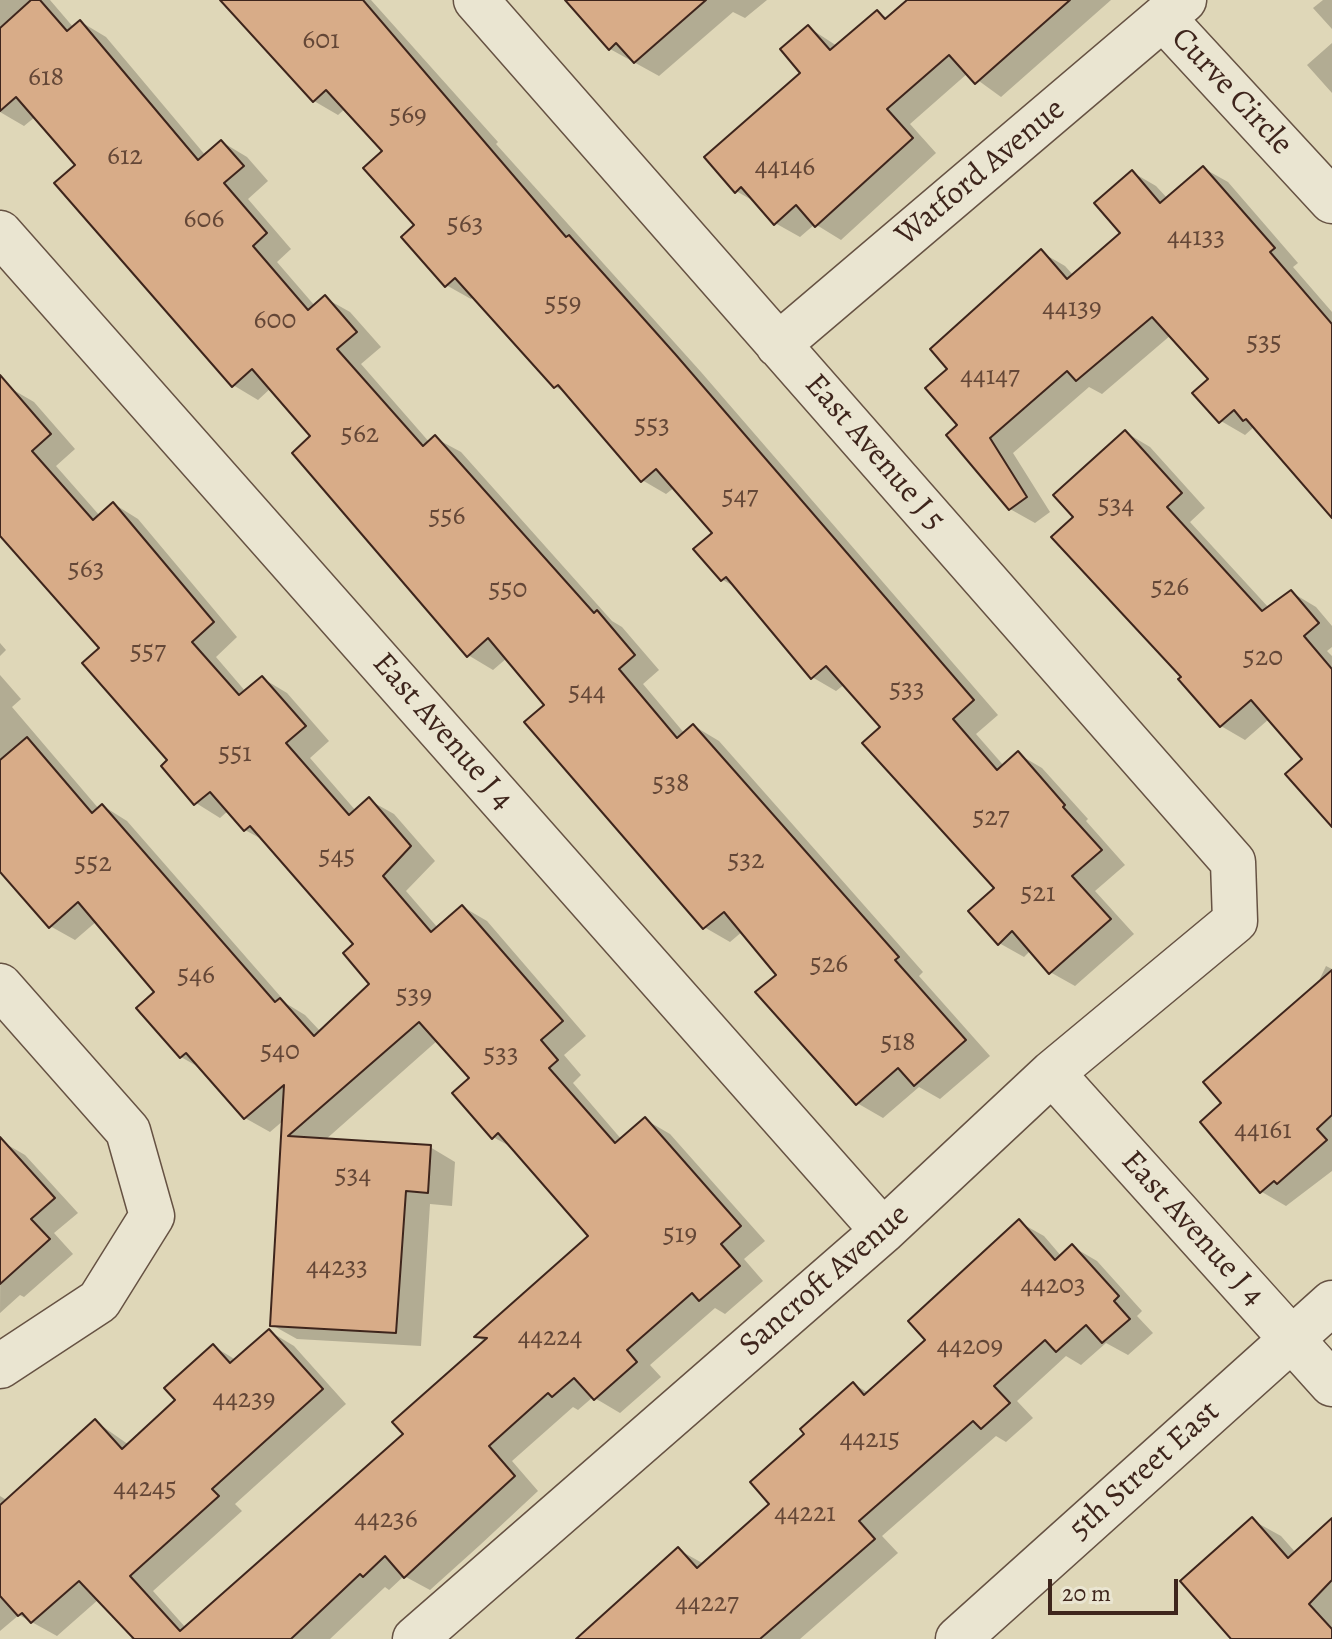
<!DOCTYPE html>
<html>
<head>
<meta charset="utf-8">
<style>
	body { margin:0 }
	#map { position:relative; width:1332px; height:1639px; overflow:hidden; background:#dfd7b8; font-family:Alegreya,serif }
	canvas { display:block }
	.scale { position:absolute; left:1048px; top:1579px; width:130px; height:36px; box-sizing:border-box; border:4px solid #3e251c; border-top:0; padding-left:10px; font-size:24px; line-height:28px; white-space:nowrap; color:#3e251c; -webkit-text-stroke:6px #eae5d1; paint-order:stroke }
</style>
</head>
<body>
<div id="map">
<canvas width="1332" height="1639"></canvas>
<div class="scale">20 m</div>
</div>
<script>
const ctx = document.querySelector('canvas').getContext('2d');
ctx.lineJoin = 'round';
function paint(path, color) {
  ctx.fillStyle = color;
  ctx.fill(path, 'evenodd');
}
function stroke(path, color, width, dash) {
  ctx.strokeStyle = color;
  ctx.lineWidth = width;
  ctx.lineCap = dash ? 'butt' : 'round';
  ctx.setLineDash(dash || []);
  ctx.stroke(path);
}
function drawText(font, color, halo, rows, align = 'center') {
  ctx.font = font + ' Alegreya,serif';
  ctx.lineWidth = 7;
  ctx.setLineDash([]);
  ctx.textBaseline = 'middle';
  ctx.strokeStyle = halo;
  ctx.fillStyle = color;
  for (const [text, x, y, turn = 0] of rows) {
    ctx.save();
    ctx.translate(x, y);
    ctx.rotate((+turn || 0) * Math.PI / 180);
    ctx.textAlign = isNaN(turn) ? turn : align;
    if (halo) ctx.strokeText(text, 0, 0);
    ctx.fillText(text, 0, 0);
    ctx.restore();
  }
}
paint(new Path2D(`
	M 0,0 L 50,0 L 74,28 L 81,22 L 106,37 L 206,156 L 222,142 L 247,157 L 268,181 L 248,199 L 291,249 L 277,262 L 315,306 L 325,298 L 350,312 L 381,347 L 361,364 L 430,443 L 435,438 L 461,452 L 612,621 L 622,627 L 659,670 L 643,684 L 685,734 L 694,726 L 719,741 L 923,972 L 919,976 L 990,1056 L 940,1099 L 919,1087 L 883,1118 L 857,1103 L 778,975 L 743,931 L 730,942 L 704,927 L 547,705 L 507,658 L 493,670 L 468,655 L 313,436 L 271,388 L 258,400 L 233,385 L 77,165 L 35,117 L 24,126 L 0,112 Z
	M 220,0 L 371,0 L 498,142 L 496,144 L 701,372 L 998,715 L 976,734 L 1004,766 L 1018,754 L 1042,768 L 1088,819 L 1086,821 L 1125,865 L 1095,891 L 1134,934 L 1075,986 L 1050,972 L 1031,950 L 1024,957 L 999,943 L 997,888 L 883,727 L 845,684 L 836,691 L 812,677 L 737,588 L 723,580 L 696,549 L 715,533 L 675,487 L 666,494 L 642,480 L 568,394 L 556,387 L 474,296 L 471,299 L 446,285 L 385,151 L 346,108 L 338,115 L 314,101 Z
	M 588,0 L 767,0 L 745,18 L 733,12 L 659,76 L 610,49 Z
	M 910,0 L 1111,0 L 1001,97 L 968,73 L 910,124 L 936,153 L 841,240 L 815,224 L 800,237 L 775,223 L 759,204 L 736,191 L 803,73 L 808,27 L 837,46 L 877,12 L 889,19 Z
	M 1323,0 L 1332,0 L 1332,29 L 1313,8 Z
	M 1332,43 L 1332,93 L 1307,65 Z
	M 1203,168 L 1228,182 L 1298,263 L 1293,267 L 1332,312 L 1332,513 L 1255,426 L 1245,435 L 1221,421 L 1211,379 L 1171,335 L 1102,394 L 1089,387 L 1013,453 L 1050,512 L 1035,523 L 1010,509 L 959,425 L 950,369 L 1041,252 L 1065,266 L 1074,276 L 1123,234 L 1132,172 L 1156,186 L 1168,199 Z
	M 10,388 L 34,402 L 75,449 L 56,466 L 100,516 L 114,504 L 138,519 L 237,637 L 216,657 L 246,692 L 262,678 L 287,693 L 329,741 L 310,758 L 356,811 L 369,800 L 394,814 L 435,861 L 406,891 L 438,928 L 463,907 L 487,921 L 586,1036 L 564,1055 L 581,1075 L 573,1083 L 622,1140 L 646,1120 L 670,1134 L 765,1241 L 744,1259 L 763,1281 L 725,1314 L 715,1308 L 650,1365 L 661,1377 L 620,1413 L 593,1397 L 578,1410 L 573,1407 L 512,1461 L 538,1491 L 480,1545 L 430,1590 L 404,1576 L 389,1590 L 385,1587 L 330,1639 L 130,1639 L 134,1636 L 99,1599 L 57,1636 L 19,1615 L 0,1631 L 0,1496 L 8,1501 L 95,1421 L 129,1445 L 178,1400 L 213,1346 L 236,1360 L 269,1331 L 294,1346 L 346,1404 L 235,1504 L 242,1511 L 153,1591 L 186,1628 L 405,1434 L 486,1342 L 477,1337 L 591,1237 L 515,1149 L 493,1137 L 471,1079 L 438,1040 L 324,1141 L 430,1147 L 455,1162 L 452,1206 L 430,1204 L 421,1346 L 297,1339 L 272,1325 L 284,1120 L 270,1132 L 245,1118 L 202,1069 L 181,1057 L 157,992 L 97,921 L 75,940 L 50,926 L 0,868 L 0,675 L 21,699 L 12,707 L 99,809 L 103,806 L 127,821 L 287,1004 L 305,1015 L 321,1032 L 372,984 L 356,944 L 267,842 L 245,830 L 229,810 L 220,818 L 196,803 L 102,649 L 0,532 L 0,396 Z
	M 1125,432 L 1150,447 L 1205,508 L 1190,522 L 1269,608 L 1291,592 L 1316,607 L 1332,626 L 1332,647 L 1327,651 L 1332,656 L 1332,824 L 1305,759 L 1269,719 L 1245,740 L 1221,726 L 1184,677 L 1076,517 Z
	M 0,643 L 6,650 L 0,656 Z
	M 1326,966 L 1332,969 L 1332,1171 L 1286,1206 L 1262,1192 L 1203,1122 L 1224,1103 L 1316,987 Z
	M 1,1141 L 25,1155 L 78,1213 L 54,1233 L 73,1254 L 24,1297 L 20,1295 L 0,1313 Z
	M 1019,1222 L 1044,1236 L 1062,1257 L 1073,1247 L 1097,1261 L 1142,1311 L 1137,1316 L 1153,1333 L 1128,1355 L 1106,1343 L 1081,1365 L 1066,1356 L 1017,1401 L 1033,1418 L 1006,1442 L 996,1436 L 882,1536 L 898,1553 L 800,1639 L 579,1639 L 679,1550 L 704,1564 L 772,1504 L 807,1434 L 853,1384 L 869,1393 L 928,1340 Z
	M 1252,1520 L 1281,1536 L 1296,1553 L 1332,1537 L 1332,1639 L 1234,1639 Z`), '#0003');
const building = new Path2D(`
	M 31,0 L 40,0 L 67,31 L 80,20 L 198,160 L 221,140 L 244,166 L 224,183 L 267,233 L 253,246 L 308,310 L 325,295 L 357,332 L 337,349 L 423,446 L 435,435 L 594,613 L 597,610 L 635,655 L 619,669 L 677,738 L 693,724 L 899,957 L 895,960 L 966,1040 L 914,1086 L 898,1068 L 856,1105 L 755,992 L 776,975 L 724,912 L 703,929 L 524,722 L 544,705 L 488,638 L 467,657 L 292,453 L 310,436 L 252,369 L 232,387 L 54,183 L 75,165 L 16,97 L 0,111 L 0,28 Z
	M 220,0 L 363,0 L 566,237 L 569,235 L 676,355 L 974,700 L 953,719 L 997,770 L 1018,751 L 1065,805 L 1063,807 L 1102,850 L 1072,876 L 1111,919 L 1049,974 L 1012,931 L 998,945 L 968,911 L 994,888 L 862,743 L 880,727 L 826,666 L 811,679 L 726,577 L 721,581 L 693,549 L 712,533 L 656,469 L 641,482 L 558,385 L 554,388 L 455,278 L 445,287 L 401,237 L 414,225 L 363,168 L 382,151 L 326,90 L 313,102 Z
	M 565,0 L 706,0 L 634,63 L 616,43 L 609,50 Z
	M 907,0 L 1070,0 L 975,84 L 949,55 L 887,109 L 913,138 L 815,227 L 796,205 L 774,225 L 741,187 L 735,193 L 704,157 L 800,73 L 780,49 L 808,25 L 830,50 L 877,10 L 885,19 Z
	M 1203,166 L 1275,248 L 1270,252 L 1332,324 L 1332,518 L 1246,419 L 1243,421 L 1234,410 L 1219,423 L 1192,393 L 1208,379 L 1152,317 L 1076,381 L 1067,371 L 990,438 L 1027,497 L 1009,510 L 946,435 L 957,425 L 925,388 L 947,369 L 930,349 L 1041,249 L 1067,279 L 1120,233 L 1094,203 L 1132,170 L 1160,203 Z
	M 0,375 L 51,434 L 32,451 L 93,520 L 113,502 L 214,622 L 192,642 L 239,695 L 262,676 L 306,726 L 286,743 L 349,815 L 369,797 L 411,846 L 383,876 L 431,932 L 462,905 L 563,1021 L 541,1040 L 558,1060 L 549,1068 L 615,1143 L 645,1117 L 741,1226 L 721,1244 L 740,1266 L 699,1301 L 692,1293 L 627,1350 L 637,1362 L 594,1400 L 574,1378 L 552,1397 L 548,1393 L 489,1446 L 515,1476 L 455,1531 L 404,1578 L 385,1556 L 363,1577 L 360,1574 L 291,1639 L 134,1639 L 79,1581 L 31,1623 L 22,1613 L 18,1616 L 0,1596 L 0,1505 L 95,1419 L 122,1449 L 175,1400 L 164,1388 L 213,1344 L 230,1363 L 269,1329 L 323,1389 L 212,1489 L 219,1496 L 130,1576 L 180,1631 L 403,1434 L 392,1422 L 487,1338 L 474,1337 L 588,1236 L 498,1133 L 492,1139 L 452,1093 L 469,1078 L 419,1022 L 288,1136 L 431,1145 L 428,1193 L 406,1191 L 396,1333 L 270,1326 L 284,1085 L 244,1119 L 186,1053 L 180,1058 L 136,1008 L 154,992 L 78,902 L 49,928 L 0,872 L 0,760 L 27,737 L 92,813 L 102,804 L 275,1002 L 280,998 L 314,1036 L 369,984 L 343,953 L 353,944 L 250,826 L 244,831 L 210,792 L 194,805 L 161,766 L 167,760 L 82,663 L 99,648 L 0,536 Z
	M 1125,430 L 1182,493 L 1167,507 L 1262,611 L 1291,590 L 1319,623 L 1304,636 L 1332,669 L 1332,827 L 1285,774 L 1302,759 L 1251,700 L 1220,727 L 1178,679 L 1181,677 L 1051,537 L 1073,517 L 1053,495 Z
	M 1332,970 L 1332,1115 L 1317,1129 L 1327,1140 L 1277,1184 L 1274,1181 L 1260,1193 L 1200,1122 L 1221,1103 L 1203,1082 Z
	M 0,1137 L 55,1198 L 31,1219 L 50,1239 L 0,1284 Z
	M 1019,1219 L 1055,1260 L 1072,1244 L 1119,1296 L 1114,1301 L 1130,1319 L 1102,1343 L 1086,1325 L 1056,1352 L 1045,1340 L 994,1386 L 1010,1403 L 981,1429 L 973,1421 L 859,1521 L 875,1539 L 760,1639 L 576,1639 L 678,1547 L 697,1568 L 769,1504 L 750,1482 L 804,1434 L 800,1429 L 853,1382 L 864,1395 L 925,1340 L 908,1321 Z
	M 1252,1517 L 1288,1558 L 1332,1518 L 1332,1580 L 1309,1604 L 1332,1629 L 1332,1639 L 1231,1639 L 1180,1581 Z`);
paint(building, '#d8ac88');
stroke(building, '#3e251c', 2);
const street = new Path2D(`
	M 1163,18 L 1332,201
	M 0,233 L 883,1231
	M 778,345 L 1184,0
	M 0,986 L 128,1131 L 152,1216 L 99,1301 L 0,1366
	M 1052,1073 L 1332,1384
	M 415,1639 L 883,1231 L 1052,1073 L 1235,921 L 1233,862 L 476,0
	M 958,1639 L 1332,1303`);
stroke(street, '#665243', 47);
stroke(street, '#eae5d1', 44);
drawText('28px', '#644737', null, [
	["601",321,41],
	["618",46,78],
	["569",408,116],
	["612",125,157],
	["44146",785,168],
	["606",204,220],
	["563",465,225],
	["44133",1196,238],
	["559",563,304],
	["44139",1072,309],
	["600",275,321],
	["535",1264,343],
	["44147",990,377],
	["553",652,426],
	["562",360,435],
	["547",740,497],
	["534",1116,506],
	["556",447,517],
	["563",86,570],
	["526",1170,588],
	["550",508,590],
	["557",148,652],
	["520",1263,658],
	["533",907,690],
	["544",587,693],
	["551",235,754],
	["538",671,784],
	["527",991,818],
	["545",337,857],
	["532",746,861],
	["552",93,864],
	["521",1038,894],
	["526",829,965],
	["546",196,976],
	["539",414,996],
	["518",898,1043],
	["540",280,1052],
	["533",501,1055],
	["44161",1263,1131],
	["534",353,1176],
	["519",680,1235],
	["44233",337,1268],
	["44203",1053,1286],
	["44224",550,1338],
	["44209",970,1347],
	["44239",244,1400],
	["44215",870,1440],
	["44245",145,1489],
	["44221",805,1514],
	["44236",386,1520],
	["44227",707,1604]
]);
drawText('32px', '#3e251c', '#eae5d1', [
	["Curve Circle",1231,92,47],
	["Watford Avenue",981,173,-40],
	["East Avenue J 5",874,453,49],
	["East Avenue J 4",442,732,49],
	["East Avenue J 4",1192,1229,48],
	["Sancroft Avenue",825,1281,-41],
	["5th Street East",1145,1471,-42]
]);
</script>
</body>
</html>
